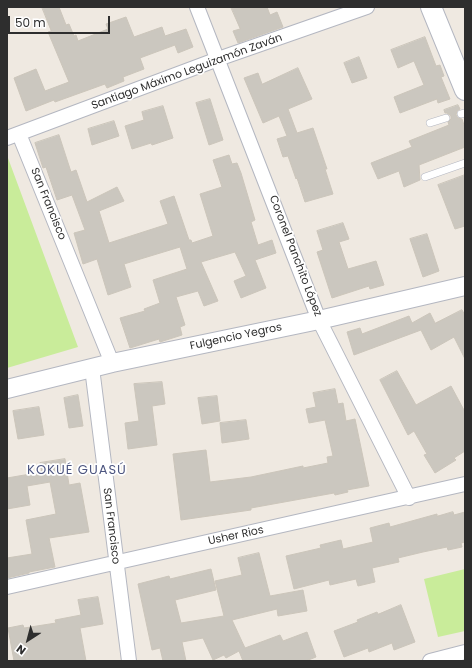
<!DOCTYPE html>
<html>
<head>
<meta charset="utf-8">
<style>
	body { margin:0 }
	#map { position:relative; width:472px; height:668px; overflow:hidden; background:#efe9e1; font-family:Poppins,sans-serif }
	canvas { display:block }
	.frame { position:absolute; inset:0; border:8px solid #2e2e2e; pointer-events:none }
	.north { position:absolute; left:8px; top:620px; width:40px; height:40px; -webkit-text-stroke:3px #fff; paint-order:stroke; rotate:216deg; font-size:11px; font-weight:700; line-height:16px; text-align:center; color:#2e2e2e }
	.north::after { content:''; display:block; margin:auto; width:14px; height:18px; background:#2e2e2e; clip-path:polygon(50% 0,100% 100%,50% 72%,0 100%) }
	.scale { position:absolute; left:8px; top:16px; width:102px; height:18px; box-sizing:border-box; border:2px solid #2e2e2e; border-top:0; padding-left:5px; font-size:12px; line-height:14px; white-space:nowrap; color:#2e2e2e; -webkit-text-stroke:3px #fff; paint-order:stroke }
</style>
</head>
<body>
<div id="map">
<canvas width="472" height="668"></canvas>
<div class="frame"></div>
<div class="north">N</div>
<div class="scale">50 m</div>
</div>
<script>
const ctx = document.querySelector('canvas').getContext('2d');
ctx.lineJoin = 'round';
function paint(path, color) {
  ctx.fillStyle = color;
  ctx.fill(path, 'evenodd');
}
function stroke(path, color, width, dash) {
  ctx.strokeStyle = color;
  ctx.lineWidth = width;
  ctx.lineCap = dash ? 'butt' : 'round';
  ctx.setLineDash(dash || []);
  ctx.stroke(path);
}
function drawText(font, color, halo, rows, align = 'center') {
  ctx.font = font + ' Poppins,sans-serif';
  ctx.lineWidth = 3.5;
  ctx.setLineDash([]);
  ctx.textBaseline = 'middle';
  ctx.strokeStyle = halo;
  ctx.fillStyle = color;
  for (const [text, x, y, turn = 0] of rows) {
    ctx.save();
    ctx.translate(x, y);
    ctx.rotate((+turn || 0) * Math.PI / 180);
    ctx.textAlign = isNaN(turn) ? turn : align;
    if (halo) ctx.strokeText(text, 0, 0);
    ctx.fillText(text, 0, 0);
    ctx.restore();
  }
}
paint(new Path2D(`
	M 8,158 L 78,347 L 7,368 L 7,159 Z
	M 465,569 L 465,631 L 438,637 L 424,579 Z`), '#c9ec9a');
const building = new Path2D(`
	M 42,7 L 59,7 L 66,25 L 69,24 L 74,36 L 76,35 L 78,41 L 108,29 L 106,24 L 126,17 L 134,37 L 162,27 L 165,36 L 186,29 L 193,47 L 178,53 L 175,45 L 140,58 L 144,69 L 123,77 L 124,81 L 107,88 L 105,84 L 55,102 L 54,100 L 26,111 L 14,78 L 36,69 L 45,91 L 69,82 L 48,32 L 51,31 Z
	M 231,7 L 267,7 L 270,15 L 277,12 L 283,27 L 238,43 L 233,31 L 240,29 Z
	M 425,37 L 436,66 L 440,65 L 444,76 L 441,77 L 450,99 L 438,103 L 437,99 L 400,113 L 394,97 L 424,85 L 414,61 L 398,68 L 391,50 Z
	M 359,57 L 367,78 L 352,83 L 344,63 Z
	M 298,68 L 312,99 L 288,109 L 297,133 L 313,128 L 327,169 L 325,169 L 333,194 L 305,202 L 297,178 L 296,179 L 288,156 L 283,157 L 277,139 L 287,136 L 279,116 L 263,123 L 244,78 L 258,73 L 262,84 Z
	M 210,99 L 223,140 L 209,145 L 196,103 Z
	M 458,105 L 460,109 L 457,111 L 456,115 L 458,118 L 462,119 L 465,128 L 465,147 L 419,165 L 420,180 L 404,187 L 399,171 L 378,179 L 371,163 L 412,147 L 409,141 L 449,125 L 448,122 L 451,119 L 451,116 L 447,113 L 445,113 L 444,110 Z
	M 163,106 L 173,138 L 152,145 L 151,143 L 132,149 L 125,126 L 144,120 L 142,112 Z
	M 114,121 L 119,136 L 92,145 L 88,129 Z
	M 59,135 L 71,172 L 76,170 L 87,202 L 117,187 L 124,201 L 99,211 L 109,243 L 168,224 L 160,201 L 174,196 L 189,240 L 191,240 L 192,243 L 213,236 L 200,194 L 222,187 L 213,160 L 229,155 L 232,164 L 237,163 L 241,173 L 255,220 L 251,222 L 258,245 L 272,240 L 276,253 L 255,260 L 266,288 L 241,298 L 234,281 L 246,276 L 235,252 L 201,262 L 218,301 L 204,306 L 198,291 L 176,297 L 185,325 L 180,327 L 182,335 L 160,342 L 159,339 L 130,348 L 120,318 L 145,311 L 144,309 L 160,303 L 153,280 L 187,269 L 180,247 L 124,264 L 131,287 L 108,295 L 97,259 L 83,264 L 74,233 L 85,230 L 72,195 L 57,200 L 46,167 L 43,168 L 35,143 Z
	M 465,175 L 465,226 L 455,229 L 438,185 Z
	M 343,223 L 349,239 L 339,242 L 348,269 L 376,261 L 384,285 L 370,289 L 369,286 L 332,298 L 317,252 L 323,250 L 317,231 Z
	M 427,234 L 439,271 L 423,277 L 410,239 Z
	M 462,310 L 465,315 L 465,359 L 454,337 L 431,350 L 421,330 L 354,355 L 347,332 L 360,328 L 362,334 L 409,316 L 412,323 L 430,313 L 435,323 Z
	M 397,371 L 416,405 L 451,386 L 465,412 L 465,451 L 454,458 L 456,460 L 435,473 L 424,455 L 427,454 L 414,431 L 408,435 L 380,380 Z
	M 162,382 L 165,404 L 152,406 L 157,445 L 128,449 L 125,423 L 139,421 L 134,384 Z
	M 335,389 L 338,404 L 343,403 L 346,421 L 355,419 L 369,486 L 347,490 L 348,492 L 335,495 L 334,493 L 251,508 L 251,510 L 181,520 L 173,454 L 206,450 L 210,482 L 251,477 L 303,466 L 303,468 L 328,463 L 327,457 L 333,456 L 325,420 L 309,423 L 306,409 L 316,407 L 313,393 Z
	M 78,395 L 83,426 L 69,428 L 64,398 Z
	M 217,396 L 220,421 L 202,424 L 198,398 Z
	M 39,407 L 44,435 L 18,439 L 13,411 Z
	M 246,420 L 249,439 L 222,443 L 220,423 Z
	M 65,459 L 69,485 L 80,483 L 89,532 L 49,538 L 55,567 L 29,572 L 29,573 L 7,578 L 7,558 L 32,554 L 26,520 L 56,514 L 50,482 L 27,486 L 30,505 L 7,509 L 7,478 L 42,472 L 40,463 Z
	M 453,512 L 454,515 L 465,512 L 465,542 L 461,543 L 462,547 L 448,550 L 447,547 L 423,552 L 398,558 L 399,562 L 372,568 L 375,582 L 358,586 L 356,579 L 330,585 L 329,580 L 294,589 L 286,556 L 321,548 L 320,545 L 341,540 L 343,549 L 373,542 L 370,528 L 389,523 L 390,527 L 437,514 L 437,516 Z
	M 259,553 L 270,596 L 303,590 L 307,611 L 278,616 L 277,609 L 232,620 L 245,648 L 280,635 L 283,641 L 307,632 L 316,657 L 306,661 L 243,661 L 239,651 L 226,658 L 224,655 L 213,660 L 203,638 L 182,642 L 186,661 L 163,661 L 160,648 L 152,650 L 138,584 L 169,576 L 170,579 L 211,569 L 216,590 L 175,600 L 181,623 L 224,616 L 215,581 L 242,575 L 238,558 Z
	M 98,597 L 103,624 L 80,628 L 86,661 L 14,661 L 8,628 L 23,625 L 24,628 L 56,623 L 55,620 L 81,615 L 78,600 Z
	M 401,605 L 415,642 L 394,650 L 392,643 L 369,652 L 368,648 L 344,657 L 334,631 L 358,622 L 357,620 L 377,612 L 378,614 Z`);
paint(building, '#cbc7bf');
stroke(building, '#cbc5ba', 1);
const service = new Path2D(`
	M 461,114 L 465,113
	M 430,123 L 446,118
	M 425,177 L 465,163`);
const minor = new Path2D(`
	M 197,7 L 319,320 L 409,498
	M 19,134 L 112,363
	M 7,138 L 218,59 L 367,7
	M 92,368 L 129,661
	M 7,587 L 465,484
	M 430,661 L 465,652`);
const tertiary = new Path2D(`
	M 7,389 L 112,363 L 319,320 L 465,286`);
const secondary = new Path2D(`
	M 431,7 L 465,90`);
stroke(service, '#b4b7c1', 8);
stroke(minor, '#b4b7c1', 16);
stroke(tertiary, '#b4b7c1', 20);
stroke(secondary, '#b4b7c1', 22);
stroke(service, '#fff', 7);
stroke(minor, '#fff', 14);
stroke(tertiary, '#fff', 18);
stroke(secondary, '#fff', 20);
drawText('11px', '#2e2e2e', '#fff', [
	["Santiago Máximo Leguizamón Zaván",187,72,-20],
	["San Francisco",48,204,68],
	["Coronel Panchito López",295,256,69],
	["Fulgencio Yegros",236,337,-12],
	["San Francisco",111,526,83],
	["Usher Rios",236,536,-12]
]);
ctx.letterSpacing = '1px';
drawText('13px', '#4d5680', '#fff', [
	["KOKUÉ GUASÚ",77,471]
]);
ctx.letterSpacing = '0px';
</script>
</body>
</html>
